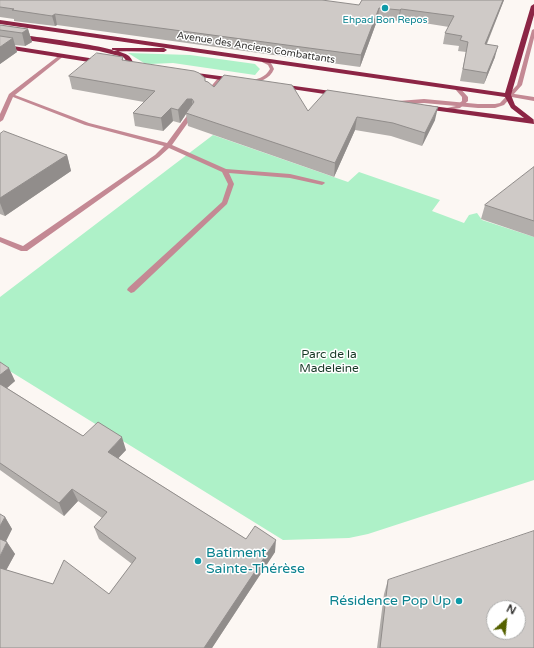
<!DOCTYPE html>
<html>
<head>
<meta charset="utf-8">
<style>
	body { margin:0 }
	#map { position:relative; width:534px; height:648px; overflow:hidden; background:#fcf7f3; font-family:"Varela Round",sans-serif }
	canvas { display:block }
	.north { position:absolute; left:486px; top:600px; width:40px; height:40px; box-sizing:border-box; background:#fff; border:1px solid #adadac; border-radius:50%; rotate:27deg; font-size:11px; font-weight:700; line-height:16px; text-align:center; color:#32312f }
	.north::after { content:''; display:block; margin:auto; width:14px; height:18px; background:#556100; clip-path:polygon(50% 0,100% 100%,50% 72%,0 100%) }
</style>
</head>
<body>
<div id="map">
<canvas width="534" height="648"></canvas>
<div class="north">N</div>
</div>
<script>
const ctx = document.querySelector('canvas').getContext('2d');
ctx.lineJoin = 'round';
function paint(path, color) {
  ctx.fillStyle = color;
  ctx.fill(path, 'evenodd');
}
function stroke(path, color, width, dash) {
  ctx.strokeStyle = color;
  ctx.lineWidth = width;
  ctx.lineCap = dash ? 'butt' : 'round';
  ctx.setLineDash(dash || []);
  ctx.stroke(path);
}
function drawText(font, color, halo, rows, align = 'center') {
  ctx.font = font + ' "Varela Round",sans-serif';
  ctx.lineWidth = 3;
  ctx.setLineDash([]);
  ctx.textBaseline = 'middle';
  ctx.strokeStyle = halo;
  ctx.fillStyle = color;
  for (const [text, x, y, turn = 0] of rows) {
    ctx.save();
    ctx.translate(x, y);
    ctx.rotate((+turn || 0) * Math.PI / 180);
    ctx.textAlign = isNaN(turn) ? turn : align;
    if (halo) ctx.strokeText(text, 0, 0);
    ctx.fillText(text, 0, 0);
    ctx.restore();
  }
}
paint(new Path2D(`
	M 128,53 L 190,55 L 248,63 L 255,64 L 260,69 L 255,75 L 173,63 L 149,64 L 144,63 Z
	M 213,135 L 348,182 L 359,172 L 440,200 L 432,211 L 464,223 L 469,215 L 477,213 L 482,220 L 534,237 L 534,480 L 368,534 L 349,538 L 283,540 L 0,365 L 0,297 Z`), '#aef1c8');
paint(new Path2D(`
	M 534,29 L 534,38 L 522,85 L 504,105 L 495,108 L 478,108 L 424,103 L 398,105 L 395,103 L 398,101 L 424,99 L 478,104 L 495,104 L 500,103 L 517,85 L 532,30 Z
	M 61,54 L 65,55 L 15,95 L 89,123 L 167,143 L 189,113 L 193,113 L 194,114 L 172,145 L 226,169 L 290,174 L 324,182 L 325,183 L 322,185 L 290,178 L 229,173 L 234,184 L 227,204 L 134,292 L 131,293 L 127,290 L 128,288 L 222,202 L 228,184 L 222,172 L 169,148 L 159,157 L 27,251 L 21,251 L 0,242 L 0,237 L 23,246 L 155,155 L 164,146 L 85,125 L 13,97 L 3,120 L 0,122 L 0,114 L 9,94 Z
	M 219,77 L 224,78 L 211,93 L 207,93 L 207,91 Z`), '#c48994');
paint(new Path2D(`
	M 262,60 C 269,59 272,64 274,69 C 270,79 259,83 248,83 L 248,81 C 257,79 265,78 270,69 L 268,65 L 262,62 Z
	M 455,87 L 459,87 L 468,97 L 468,101 L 460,108 L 442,111 L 442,109 L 456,106 L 462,101 L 462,97 L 455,89 Z
	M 508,93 L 534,97 L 534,101 L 506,96 L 506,94 Z
	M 534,119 L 534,124 L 531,122 L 532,120 Z`), '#c48994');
paint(new Path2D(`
	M 534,4 L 534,15 L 511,95 L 515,105 L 533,119 L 534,124 L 425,109 L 422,107 L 425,105 L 524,118 L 511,108 L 505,97 L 0,24 L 0,20 L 505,93 L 531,6 Z
	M 0,32 C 21,35 118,46 129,56 C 132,59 134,64 135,67 L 130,68 L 125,59 L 123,57 L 99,51 L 0,36 Z
	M 0,44 L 102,60 L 105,62 L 102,64 L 0,48 Z
	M 112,48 L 164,48 L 167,50 L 164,52 L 114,51 L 112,50 Z
	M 189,72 L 235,78 L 238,80 L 235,82 L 187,75 L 187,73 Z
	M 280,84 L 338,92 L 341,94 L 338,96 L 278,87 L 277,86 Z`), '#8c2545');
paint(new Path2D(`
	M 0,0 L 359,5 L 362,0 L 504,0 L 487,44 L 495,57 L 484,84 L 460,81 L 466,52 L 458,51 L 459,46 L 443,44 L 445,33 L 449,27 L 399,19 L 398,21 L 378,18 L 360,67 L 57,25 L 55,26 L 14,21 L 14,19 L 0,17 Z
	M 0,25 L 28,29 L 32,42 L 25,46 L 15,45 L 17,52 L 0,64 Z
	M 123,57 L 123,61 L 205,81 L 214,87 L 308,111 L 435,120 L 422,146 L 391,136 L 355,130 L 334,177 L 188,126 L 186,114 L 180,123 L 173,121 L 163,131 L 135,126 L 133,113 L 144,102 L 72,89 L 69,76 Z
	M 0,134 L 67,155 L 71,171 L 5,216 L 0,214 Z
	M 534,167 L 534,237 L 481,219 L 485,205 Z
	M 0,362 L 15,381 L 7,388 L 83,436 L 126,450 L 118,458 L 246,539 L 275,552 L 212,648 L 0,648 L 5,517 L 12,529 L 6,541 L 15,554 L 6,570 L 53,584 L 109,594 L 132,564 L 99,539 L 94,527 L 102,518 L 78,501 L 64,516 L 0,470 Z
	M 388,580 L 534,648 L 377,648 L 384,594 Z`), '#b2aeab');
paint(new Path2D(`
	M 503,0 L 504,0 L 482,55 L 485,44 Z
	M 379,8 L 378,18 L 360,67 L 361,55 Z
	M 401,9 L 399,19 L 398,21 L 400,10 Z
	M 55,14 L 57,25 L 55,26 L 52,16 Z
	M 28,29 L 32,42 L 25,46 L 22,33 Z
	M 13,38 L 17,52 L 0,64 L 0,47 Z
	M 498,46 L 495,57 L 484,84 L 487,73 Z
	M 187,99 L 192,99 L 193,112 L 186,113 L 186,114 L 180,123 L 178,110 Z
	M 438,107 L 435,120 L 422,146 L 425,133 Z
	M 171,108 L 173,121 L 163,131 L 161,118 Z
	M 357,117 L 355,130 L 334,177 L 335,163 Z
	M 67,155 L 71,171 L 5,216 L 0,203 L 0,198 Z
	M 9,368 L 15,381 L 0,394 L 0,375 Z
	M 122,437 L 126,450 L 112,465 L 108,452 Z
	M 72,489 L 78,501 L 64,516 L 59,503 Z
	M 5,517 L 12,529 L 2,549 L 0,546 L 0,526 Z
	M 276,540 L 275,552 L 212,648 L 204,648 Z
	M 7,542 L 15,554 L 2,578 L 0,575 L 0,556 Z`), '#918d8b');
const building = new Path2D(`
	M 0,0 L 322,0 L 359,5 L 362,0 L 503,0 L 485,44 L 498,46 L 487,73 L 463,69 L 468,42 L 460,40 L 462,36 L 445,33 L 454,16 L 401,9 L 400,10 L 379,8 L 361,55 L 55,14 L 52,16 L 12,10 L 14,9 L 0,7 Z
	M 0,25 L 28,29 L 22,33 L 0,30 Z
	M 0,36 L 13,38 L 0,47 Z
	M 97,53 L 123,57 L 122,60 L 194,71 L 199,73 L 205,78 L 205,81 L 208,82 L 214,87 L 224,75 L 292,85 L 308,111 L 327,90 L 438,107 L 425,133 L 393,123 L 357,117 L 335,163 L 186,113 L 194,102 L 192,99 L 187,99 L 178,110 L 171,108 L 161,118 L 133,113 L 155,91 L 69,76 Z
	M 4,131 L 67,155 L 0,198 L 0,134 Z
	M 534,167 L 534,221 L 485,205 Z
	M 0,362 L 9,368 L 0,375 Z
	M 0,384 L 83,436 L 98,422 L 122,437 L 108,452 L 246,539 L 255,526 L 276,540 L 204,648 L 0,648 L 0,568 L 53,584 L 64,560 L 109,594 L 136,558 L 94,527 L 107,512 L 72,489 L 59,503 L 0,463 Z
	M 0,514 L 5,517 L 0,526 Z
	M 534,531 L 534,648 L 380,648 L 388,580 ZM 494,608 L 518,608 L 518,632 L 494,632 Z
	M 0,539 L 7,542 L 0,556 Z`);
paint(building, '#cfcac7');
stroke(building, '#918d8b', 1);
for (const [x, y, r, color] of [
	[385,8,4,"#0f9aa8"],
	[198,561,4,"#0f9aa8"],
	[459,601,4,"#0f9aa8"]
]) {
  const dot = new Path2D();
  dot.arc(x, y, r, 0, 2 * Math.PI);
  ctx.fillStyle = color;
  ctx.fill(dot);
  stroke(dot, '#fff', 1.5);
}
drawText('10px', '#0d838f', '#fff', [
	["Ehpad Bon Repos",385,20]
]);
drawText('10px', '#32312f', '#fff', [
	["Avenue des Anciens Combattants",256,48,9]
]);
drawText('12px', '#183a27', '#fff', [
	["Parc de la",329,355],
	["Madeleine",329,369]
]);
drawText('14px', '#0d838f', '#fff', [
	["Batiment",206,553],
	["Sainte-Thérèse",206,569],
	["Résidence Pop Up",451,601,"right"]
], 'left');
</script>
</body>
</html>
